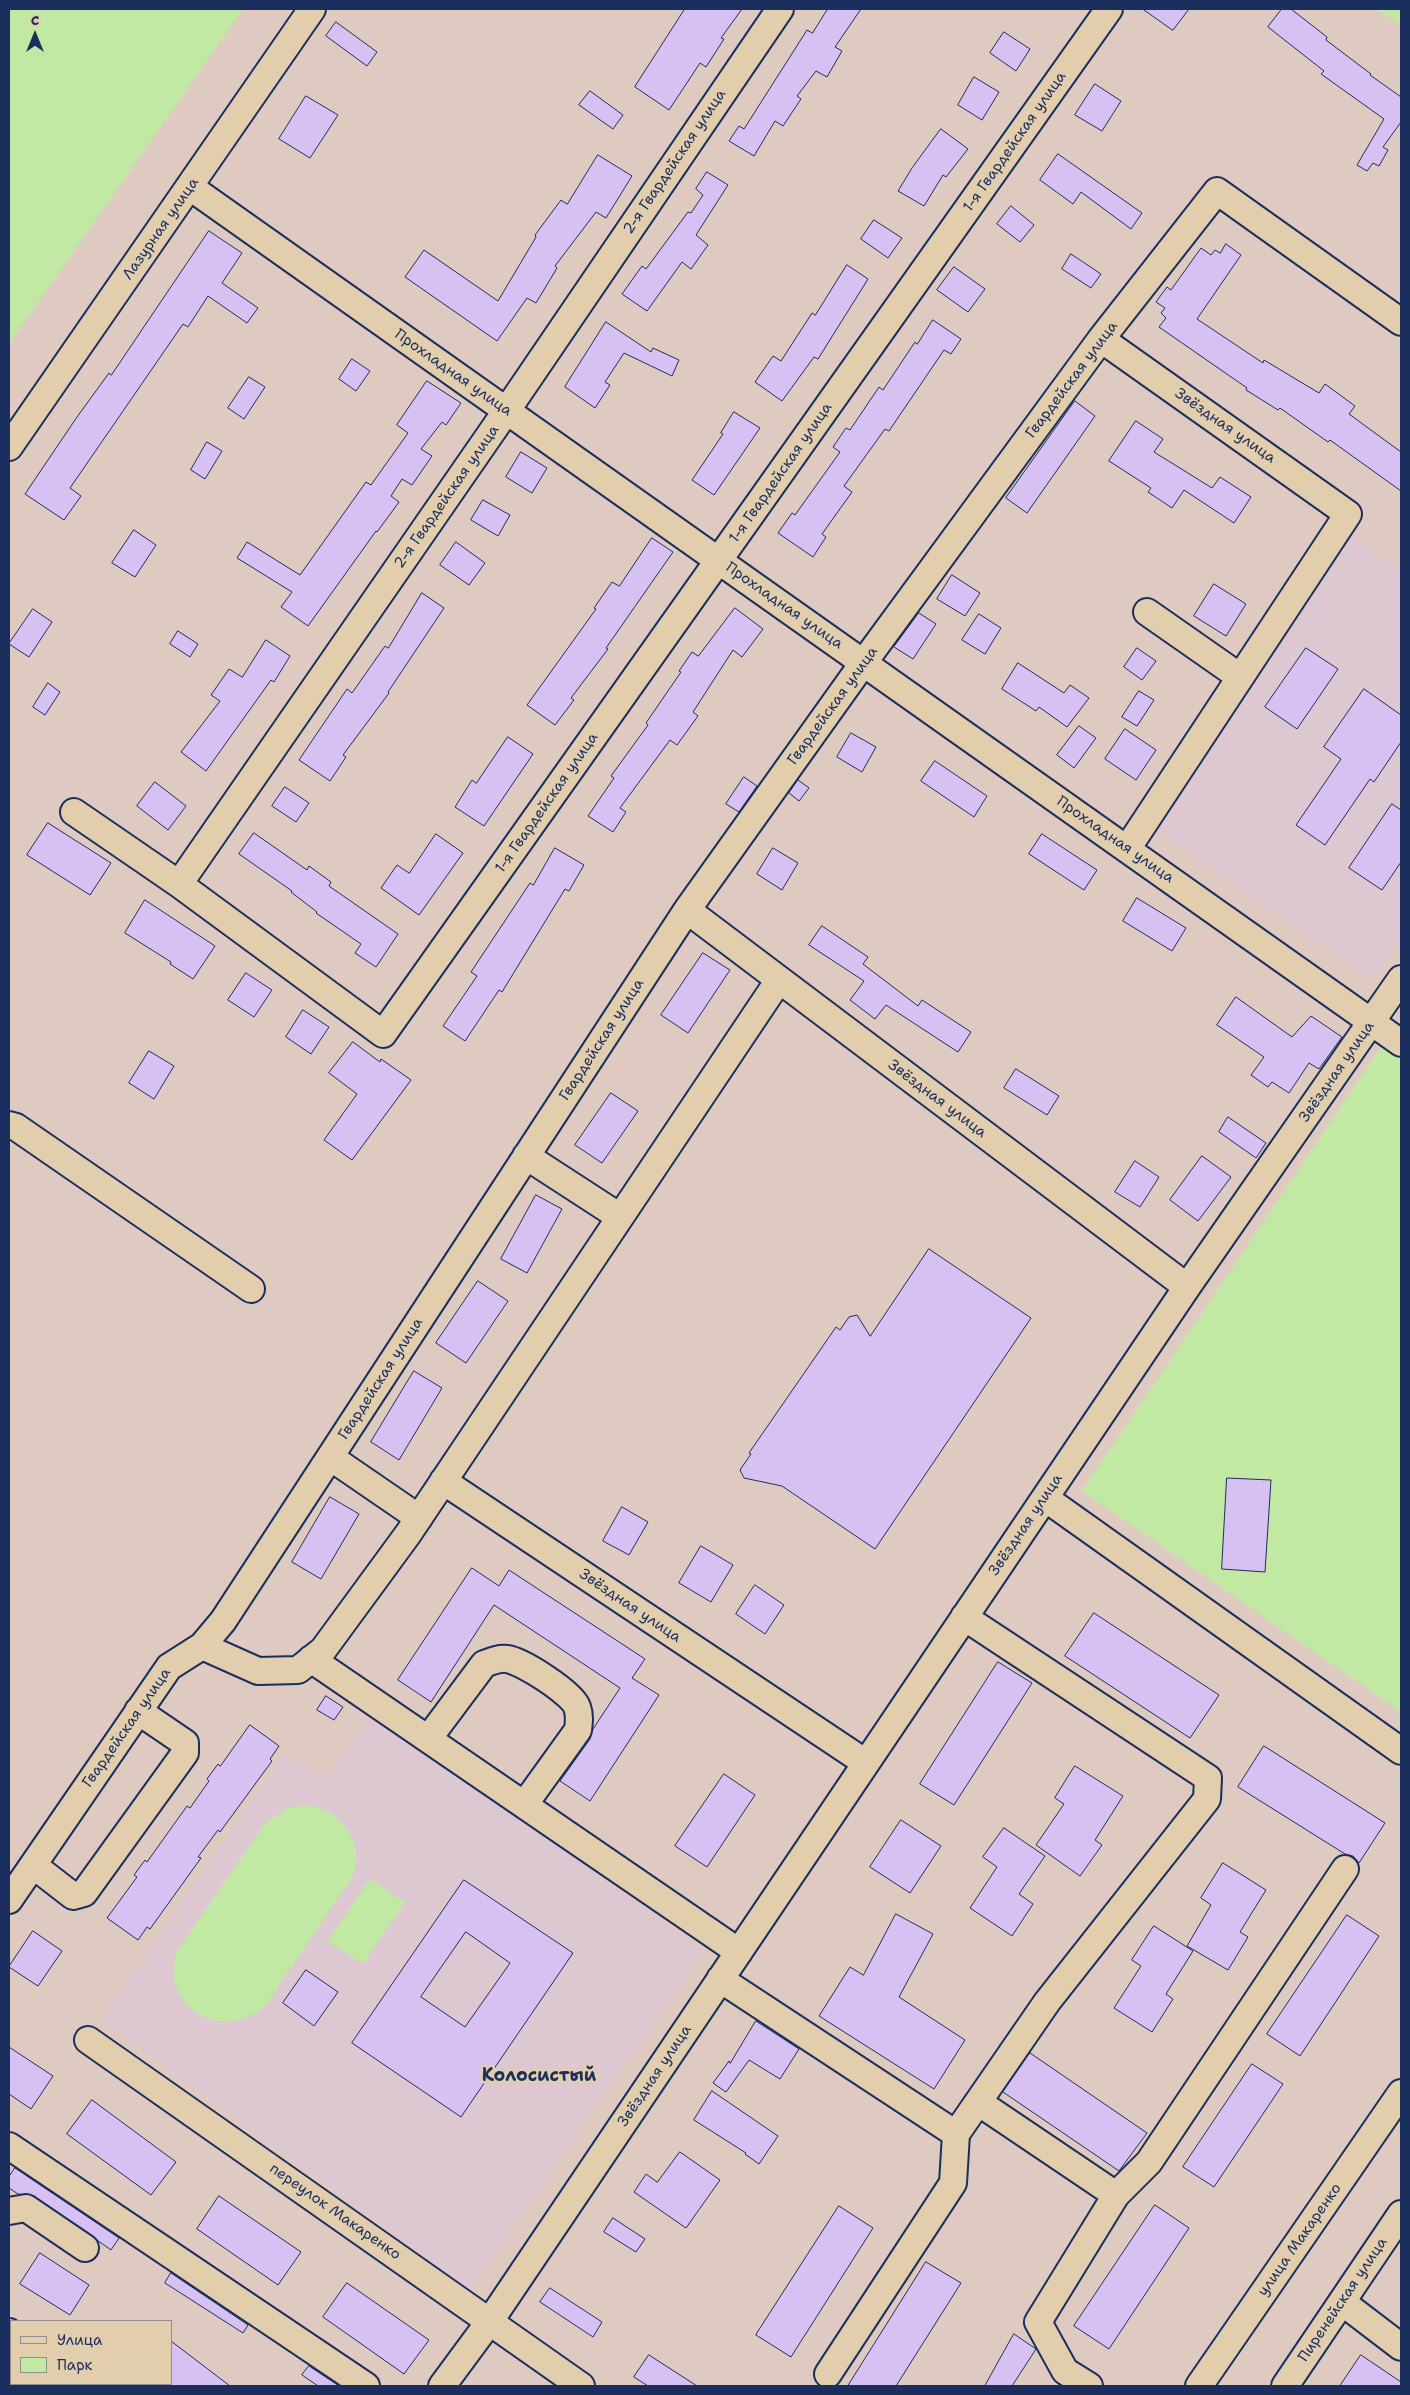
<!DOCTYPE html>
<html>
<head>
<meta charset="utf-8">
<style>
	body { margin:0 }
	#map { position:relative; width:1410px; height:2395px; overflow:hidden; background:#dfcac2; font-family:"Shantell Sans",sans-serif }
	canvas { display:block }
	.frame { position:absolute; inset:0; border:10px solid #1b2f5e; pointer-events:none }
	.legend { position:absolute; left:10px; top:2320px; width:162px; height:65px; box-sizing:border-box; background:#e2cead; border:1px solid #928e8d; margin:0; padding:6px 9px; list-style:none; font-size:15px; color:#1b2f5e }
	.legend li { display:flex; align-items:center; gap:10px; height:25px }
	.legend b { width:25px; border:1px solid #928e8d }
	.north { position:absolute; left:10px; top:10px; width:50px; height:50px; -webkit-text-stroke:4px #e2cead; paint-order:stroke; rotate:0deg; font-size:14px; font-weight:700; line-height:20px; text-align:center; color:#1b2f5e }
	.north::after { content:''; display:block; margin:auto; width:18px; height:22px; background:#1b2f5e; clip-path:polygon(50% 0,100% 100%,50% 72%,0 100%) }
</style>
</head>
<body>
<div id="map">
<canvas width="1410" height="2395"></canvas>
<div class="frame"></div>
<ul class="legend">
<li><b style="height:6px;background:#e2cead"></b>Улица</li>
<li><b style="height:14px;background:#c1e9a4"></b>Парк</li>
</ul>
<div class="north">С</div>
</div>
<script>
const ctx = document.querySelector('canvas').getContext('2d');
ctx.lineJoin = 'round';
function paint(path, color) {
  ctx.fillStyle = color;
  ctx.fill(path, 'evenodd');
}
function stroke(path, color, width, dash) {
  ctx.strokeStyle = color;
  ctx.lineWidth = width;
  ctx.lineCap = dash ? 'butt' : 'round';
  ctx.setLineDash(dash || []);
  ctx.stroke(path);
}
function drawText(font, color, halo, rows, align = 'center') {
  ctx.font = font + ' "Shantell Sans",sans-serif';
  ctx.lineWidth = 5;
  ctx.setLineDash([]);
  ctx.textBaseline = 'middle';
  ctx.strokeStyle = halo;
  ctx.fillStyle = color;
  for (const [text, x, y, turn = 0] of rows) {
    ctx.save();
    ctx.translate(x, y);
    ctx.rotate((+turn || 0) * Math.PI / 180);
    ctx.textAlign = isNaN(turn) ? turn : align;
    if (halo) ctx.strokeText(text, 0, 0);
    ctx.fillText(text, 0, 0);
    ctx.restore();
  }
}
paint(new Path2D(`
	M 1341,529 L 1401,570 L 1401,937 L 1372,979 L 1153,828 Z
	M 376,1711 L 702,1952 L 469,2290 L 101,2019 L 283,1755 L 326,1777 Z`), '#ddc7d0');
paint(new Path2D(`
	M 9,9 L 243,9 L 9,344 Z
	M 1376,9 L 1401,9 L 1401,25 Z
	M 1385,1041 L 1401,1053 L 1401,1712 L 1082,1491 Z
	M 305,1805 C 341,1809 365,1841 353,1876 L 265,2006 C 222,2044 159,2006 177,1951 L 266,1822 L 288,1808 Z
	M 370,1879 L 405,1902 L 363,1964 L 328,1941 Z`), '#c1e9a4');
const building = new Path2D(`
	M 685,9 L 742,9 L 721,38 L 724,39 L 706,67 L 700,63 L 669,110 L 635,87 Z
	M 828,9 L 861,9 L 835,47 L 842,51 L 827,77 L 816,71 L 797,96 L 801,99 L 783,126 L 775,121 L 754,156 L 729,141 L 739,126 L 744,129 L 807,30 L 812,33 Z
	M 1143,9 L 1189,9 L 1173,30 Z
	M 1282,9 L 1291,9 L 1327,37 L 1326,40 L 1371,74 L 1370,75 L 1401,97 L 1401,122 L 1383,147 L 1388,150 L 1379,166 L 1373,163 L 1367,171 L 1357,165 L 1384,119 L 1321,74 L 1324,71 L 1268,27 Z
	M 336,22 L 377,52 L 367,66 L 326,36 Z
	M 1004,32 L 1030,49 L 1016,71 L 990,53 Z
	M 974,77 L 999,92 L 982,120 L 958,105 Z
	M 1095,84 L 1121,101 L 1102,131 L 1075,115 Z
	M 590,91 L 623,115 L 613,129 L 579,105 Z
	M 306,96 L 338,115 L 310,158 L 279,139 Z
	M 941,129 L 968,149 L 946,177 L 943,175 L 924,206 L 898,191 L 912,168 Z
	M 1058,154 L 1142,213 L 1131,229 L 1081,192 L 1073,204 L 1040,180 Z
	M 598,155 L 632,176 L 606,218 L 596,212 L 555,266 L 557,268 L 536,303 L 527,298 L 497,341 L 405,277 L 424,250 L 498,301 L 536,237 L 535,235 L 561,200 L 567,204 Z
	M 707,172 L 728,185 L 696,235 L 708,245 L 691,269 L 682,262 L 647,311 L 622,294 L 642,266 L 646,269 L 688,212 L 691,213 L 703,195 L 696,189 Z
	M 1011,206 L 1034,225 L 1020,242 L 997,224 Z
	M 874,220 L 902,238 L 888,258 L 861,239 Z
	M 209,231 L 242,253 L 222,283 L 258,308 L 247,323 L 208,296 L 188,327 L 183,324 L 70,488 L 81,496 L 64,520 L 25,494 L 77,417 L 109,373 L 111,375 Z
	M 1226,244 L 1241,255 L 1197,319 L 1263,363 L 1264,360 L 1319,393 L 1325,384 L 1355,406 L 1349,414 L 1401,452 L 1401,491 L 1330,440 L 1328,442 L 1280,408 L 1278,410 L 1246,390 L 1247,388 L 1159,327 L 1166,318 L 1161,313 L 1165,308 L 1156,302 L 1167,287 L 1171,290 L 1201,248 L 1211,255 L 1215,250 L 1220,253 Z
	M 1071,254 L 1101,274 L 1091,288 L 1062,269 Z
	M 847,265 L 868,279 L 818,359 L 814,357 L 782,401 L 755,382 L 773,356 L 781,361 L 812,313 L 815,315 Z
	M 954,267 L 985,289 L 968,312 L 937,290 Z
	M 933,320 L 961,339 L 951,354 L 944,350 L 889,431 L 885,429 L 844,486 L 852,492 L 822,534 L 826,537 L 813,557 L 778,533 L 792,513 L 795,515 L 840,452 L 833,447 L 846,428 L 850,430 L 879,387 L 883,390 L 915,342 L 917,344 Z
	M 606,322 L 651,352 L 653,348 L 679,360 L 672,376 L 624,353 L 605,382 L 610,385 L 595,408 L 565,387 Z
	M 352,359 L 370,371 L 356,391 L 339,379 Z
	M 249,377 L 265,387 L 244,419 L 228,408 Z
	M 427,381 L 461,403 L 446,425 L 442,422 L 421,449 L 432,456 L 412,485 L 402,479 L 391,496 L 399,502 L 377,532 L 376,531 L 308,626 L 281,607 L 292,592 L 237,558 L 247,542 L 300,575 L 366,482 L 371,485 L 408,433 L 397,425 Z
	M 1075,401 L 1095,416 L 1027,513 L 1006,498 Z
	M 734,412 L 760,428 L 714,495 L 692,480 L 723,434 L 721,433 Z
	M 1136,421 L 1163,439 L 1154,452 L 1212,488 L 1220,477 L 1251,497 L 1234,523 L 1184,490 L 1172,508 L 1148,492 L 1151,488 L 1109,461 Z
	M 207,442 L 222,451 L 205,479 L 191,470 Z
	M 521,452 L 547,468 L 532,493 L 506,477 Z
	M 483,500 L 510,515 L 498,536 L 471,520 Z
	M 134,530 L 156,545 L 135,577 L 112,563 Z
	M 652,538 L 673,552 L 606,648 L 608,649 L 571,698 L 574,700 L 555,725 L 527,705 L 596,609 L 594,608 L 612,582 L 619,586 Z
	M 456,542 L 485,563 L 469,585 L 440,565 Z
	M 952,575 L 980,593 L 965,616 L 937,599 Z
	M 1214,584 L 1246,604 L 1226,636 L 1194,616 Z
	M 422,593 L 444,608 L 388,692 L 389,693 L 343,755 L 346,757 L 330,781 L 299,760 L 347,689 L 352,693 L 385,646 L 388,648 Z
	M 735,608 L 763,629 L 742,657 L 733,650 L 693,712 L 698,716 L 677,745 L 670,740 L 620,808 L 626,812 L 613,832 L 588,816 L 614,778 L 611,776 L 648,725 L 646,723 L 681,672 L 679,671 L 692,652 L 698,656 Z
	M 33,609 L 52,622 L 29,657 L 9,644 Z
	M 919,613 L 936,624 L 913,659 L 894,647 Z
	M 979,614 L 1001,628 L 985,654 L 962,640 Z
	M 178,631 L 198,644 L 190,657 L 170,644 Z
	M 266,640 L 290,656 L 274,682 L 271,680 L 206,771 L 181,752 L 220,701 L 211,695 L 229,669 L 242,677 Z
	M 1137,648 L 1156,661 L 1142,680 L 1124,667 Z
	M 1306,648 L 1338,669 L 1297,729 L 1265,707 Z
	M 1018,663 L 1064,693 L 1070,685 L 1089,698 L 1067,727 L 1039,707 L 1036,711 L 1002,689 Z
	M 48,683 L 60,692 L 45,715 L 33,707 Z
	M 1364,689 L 1401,715 L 1401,742 L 1374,782 L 1370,779 L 1325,845 L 1296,825 L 1341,759 L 1324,747 Z
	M 1139,691 L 1154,700 L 1137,726 L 1122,717 Z
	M 1079,726 L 1096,738 L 1074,768 L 1057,755 Z
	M 1125,729 L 1156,750 L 1136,780 L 1105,759 Z
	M 851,733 L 876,747 L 862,772 L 837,757 Z
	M 508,737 L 533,754 L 484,826 L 455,807 L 472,780 L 476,783 Z
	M 935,761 L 987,796 L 974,817 L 921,781 Z
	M 744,777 L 757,786 L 739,812 L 726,804 Z
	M 798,780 L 809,788 L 799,801 L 789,793 Z
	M 155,782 L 186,806 L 168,830 L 137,806 Z
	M 285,787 L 309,803 L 296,822 L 272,806 Z
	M 1392,804 L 1401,810 L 1401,862 L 1382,890 L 1349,868 Z
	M 48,823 L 111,863 L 90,895 L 27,855 Z
	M 254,833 L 307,870 L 309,866 L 331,882 L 329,886 L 398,934 L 376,967 L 355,953 L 361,944 L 316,913 L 317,912 L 291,892 L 292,891 L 239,854 Z
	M 436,834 L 463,853 L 419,915 L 381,888 L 397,865 L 409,873 Z
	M 1042,834 L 1097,870 L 1084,890 L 1029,854 Z
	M 555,848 L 584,865 L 569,891 L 565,889 L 502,992 L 499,990 L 465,1041 L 443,1026 L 477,976 L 471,972 L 530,883 L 533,885 Z
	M 773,848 L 798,863 L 782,890 L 757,874 Z
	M 1137,898 L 1186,928 L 1172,951 L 1123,921 Z
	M 145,900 L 215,946 L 193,979 L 170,964 L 171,962 L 125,933 Z
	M 822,926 L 868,957 L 863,964 L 918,1006 L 922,1000 L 971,1032 L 958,1052 L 886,1005 L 875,1019 L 850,1000 L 864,981 L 809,945 Z
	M 703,953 L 730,970 L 688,1033 L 661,1015 Z
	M 246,973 L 272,990 L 254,1017 L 228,1000 Z
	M 1236,997 L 1292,1037 L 1311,1016 L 1342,1037 L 1319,1069 L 1309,1063 L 1289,1093 L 1272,1082 L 1268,1087 L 1251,1075 L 1264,1057 L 1217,1025 Z
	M 303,1010 L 329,1027 L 311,1054 L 286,1037 Z
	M 353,1042 L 380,1062 L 381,1059 L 411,1080 L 352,1160 L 324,1140 L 357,1094 L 329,1073 Z
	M 149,1051 L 174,1066 L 154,1099 L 129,1083 Z
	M 1016,1069 L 1059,1096 L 1047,1115 L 1004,1088 Z
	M 611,1093 L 638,1111 L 602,1163 L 575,1145 Z
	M 1228,1117 L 1266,1143 L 1256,1158 L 1219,1132 Z
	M 1202,1156 L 1231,1177 L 1198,1221 L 1170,1200 Z
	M 1135,1161 L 1159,1177 L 1140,1207 L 1115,1192 Z
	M 536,1195 L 562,1209 L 527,1273 L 501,1259 Z
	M 929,1249 L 1031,1318 L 875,1549 L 782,1486 L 744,1478 L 740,1470 L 751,1454 L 749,1453 L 836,1327 L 840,1330 L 849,1317 L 857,1315 L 870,1336 Z
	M 478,1281 L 508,1301 L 466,1363 L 436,1343 Z
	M 414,1371 L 442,1388 L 399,1460 L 371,1442 Z
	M 1227,1478 L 1271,1480 L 1265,1572 L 1222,1569 Z
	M 330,1497 L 359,1514 L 321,1579 L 292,1562 Z
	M 622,1507 L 648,1522 L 629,1555 L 603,1541 Z
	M 701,1546 L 733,1565 L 711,1602 L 679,1583 Z
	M 472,1568 L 499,1586 L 509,1570 L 645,1659 L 632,1678 L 659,1695 L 590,1801 L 560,1781 L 590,1739 L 593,1729 L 620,1688 L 494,1605 L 431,1702 L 398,1680 Z
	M 755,1585 L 784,1605 L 765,1634 L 736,1614 Z
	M 1094,1613 L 1219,1695 L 1190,1738 L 1065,1656 Z
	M 998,1662 L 1032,1683 L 954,1805 L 920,1784 Z
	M 326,1696 L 343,1707 L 334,1720 L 317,1710 Z
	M 250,1725 L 279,1746 L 270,1759 L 272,1761 L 220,1832 L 218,1830 L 198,1857 L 201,1858 L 150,1929 L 147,1927 L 138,1940 L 107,1918 L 137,1877 L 134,1875 L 145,1860 L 147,1862 L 187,1806 L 190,1808 L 209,1781 L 207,1779 L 218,1764 L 220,1766 Z
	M 1264,1746 L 1385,1823 L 1359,1863 L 1353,1856 L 1345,1854 L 1238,1787 Z
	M 1075,1766 L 1123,1796 L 1095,1840 L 1102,1845 L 1080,1876 L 1036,1845 L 1064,1804 L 1055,1798 Z
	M 724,1774 L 755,1795 L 707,1867 L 675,1846 Z
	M 901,1820 L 941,1846 L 910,1893 L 870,1867 Z
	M 1004,1828 L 1045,1856 L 1019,1894 L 1033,1904 L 1012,1936 L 970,1908 L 997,1867 L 983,1857 Z
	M 1223,1863 L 1266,1890 L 1240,1932 L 1248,1937 L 1228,1970 L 1187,1946 L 1211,1905 L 1201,1898 Z
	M 464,1880 L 573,1953 L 461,2117 L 352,2043 ZM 466,1932 L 510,1963 L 465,2027 L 421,1997 Z
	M 896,1914 L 933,1934 L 899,1997 L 965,2040 L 934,2089 L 819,2016 L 850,1967 L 863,1975 Z
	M 1347,1915 L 1379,1936 L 1300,2056 L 1267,2034 Z
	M 1154,1926 L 1193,1951 L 1166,1994 L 1173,1999 L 1152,2032 L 1114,2008 L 1141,1966 L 1132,1960 Z
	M 33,1931 L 62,1951 L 38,1986 L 9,1967 Z
	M 306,1970 L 338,1992 L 314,2026 L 283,2003 Z
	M 756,2021 L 799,2049 L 780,2079 L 749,2060 L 726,2092 L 713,2083 L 729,2061 L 730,2063 Z
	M 9,2047 L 53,2076 L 31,2109 L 9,2094 Z
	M 1030,2053 L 1147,2133 L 1119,2171 L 1003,2092 Z
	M 1252,2064 L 1283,2084 L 1214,2187 L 1183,2167 Z
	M 712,2091 L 778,2136 L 759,2164 L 745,2154 L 746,2153 L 694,2120 Z
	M 92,2100 L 176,2162 L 151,2195 L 67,2134 Z
	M 680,2152 L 720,2180 L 686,2228 L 634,2192 L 646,2174 L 657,2182 Z
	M 15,2168 L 119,2238 L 111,2250 L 34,2196 L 18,2194 L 9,2188 L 9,2177 Z
	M 219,2196 L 301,2252 L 278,2285 L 197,2229 Z
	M 1155,2205 L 1189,2228 L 1109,2349 L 1074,2326 Z
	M 839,2206 L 873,2228 L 791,2357 L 756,2335 Z
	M 613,2218 L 645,2239 L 636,2252 L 604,2232 Z
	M 40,2253 L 89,2285 L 70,2315 L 20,2284 Z
	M 926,2262 L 961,2283 L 896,2386 L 848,2386 Z
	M 171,2273 L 248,2325 L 243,2333 L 165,2283 Z
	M 347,2283 L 429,2340 L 404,2374 L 323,2317 Z
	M 550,2288 L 602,2322 L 593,2337 L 540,2302 Z
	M 1014,2334 L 1036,2349 L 1012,2386 L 985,2386 Z
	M 171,2341 L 230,2386 L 171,2386 Z
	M 649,2355 L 697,2386 L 648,2386 L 634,2377 Z
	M 1361,2355 L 1401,2382 L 1401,2386 L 1340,2386 Z
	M 309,2366 L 339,2386 L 318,2386 L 302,2375 Z`);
paint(building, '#d7c1f2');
stroke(building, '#1b2f5e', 1);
const minor = new Path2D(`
	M 190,187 L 1401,1043
	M 1101,339 L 1348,514 L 1127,849
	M 9,447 L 312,9
	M 1147,612 L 1240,677
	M 74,812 L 179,884 L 383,1034 L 1109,9
	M 179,884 L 507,410 L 780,9
	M 687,910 L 1187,1287
	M 9,1125 L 16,1127 L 251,1289
	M 526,1156 L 620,1217
	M 330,1457 L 419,1518
	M 443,1481 L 866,1763
	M 1045,1498 L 1401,1751
	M 202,1646 L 258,1671 L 298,1670 L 323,1650 L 408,1534 L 779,980
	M 311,1659 L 739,1952
	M 428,1739 L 484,1664 C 492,1661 499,1658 507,1659 C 522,1661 572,1693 577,1707 C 580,1715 579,1722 578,1730 L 524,1805
	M 33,1865 L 73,1896 L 84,1893 L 185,1753 L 185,1743 L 138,1711
	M 9,1900 L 169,1667 L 202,1646 L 223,1621 L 687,910 L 864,662 L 1101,339 L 1217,191 L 1401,322
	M 720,1979 L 956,2134 L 1047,2002 L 1207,1799 L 1208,1778 L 964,1617
	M 88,2040 L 581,2386
	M 978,2102 L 1116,2195 L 1038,2322 L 1065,2371 L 1089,2386
	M 9,2146 L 366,2386
	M 1116,2195 L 1149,2162 L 1345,1869
	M 9,2211 L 26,2208 L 85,2248
	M 1342,2302 L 1401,2347
	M 9,2332 L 11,2334
	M 828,2374 L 953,2183 L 956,2134
	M 73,2384 L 76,2386
	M 442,2386 L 490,2321 L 1187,1287 L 1401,979
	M 1199,2386 L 1401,2093
	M 1285,2386 L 1401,2214`);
stroke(minor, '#1b2f5e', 30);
stroke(minor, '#e2cead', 26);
drawText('15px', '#1b2f5e', '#e2cead', [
	["1-я Гвардейская улица",1015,142,-55],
	["2-я Гвардейская улица",675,162,-56],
	["Лазурная улица",161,229,-55],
	["Прохладная улица",453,373,35],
	["Гвардейская улица",1072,380,-53],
	["Звёздная улица",1225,426,35],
	["1-я Гвардейская улица",781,473,-55],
	["2-я Гвардейская улица",447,497,-55],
	["Прохладная улица",784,606,35],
	["Гвардейская улица",833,706,-54],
	["1-я Гвардейская улица",547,803,-55],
	["Прохладная улица",1115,840,35],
	["Гвардейская улица",602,1040,-57],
	["Звёздная улица",1337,1072,-55],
	["Звёздная улица",937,1099,37],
	["Гвардейская улица",381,1379,-57],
	["Звёздная улица",1026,1525,-56],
	["Звёздная улица",630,1606,34],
	["Гвардейская улица",127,1728,-55],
	["Звёздная улица",655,2076,-56],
	["переулок Макаренко",335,2212,35],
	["улица Макаренко",1300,2240,-55],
	["Пиренейская улица",1343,2300,-56]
]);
drawText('bold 18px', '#1b2f5e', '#e2cead', [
	["Колосистый",539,2076]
]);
</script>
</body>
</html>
